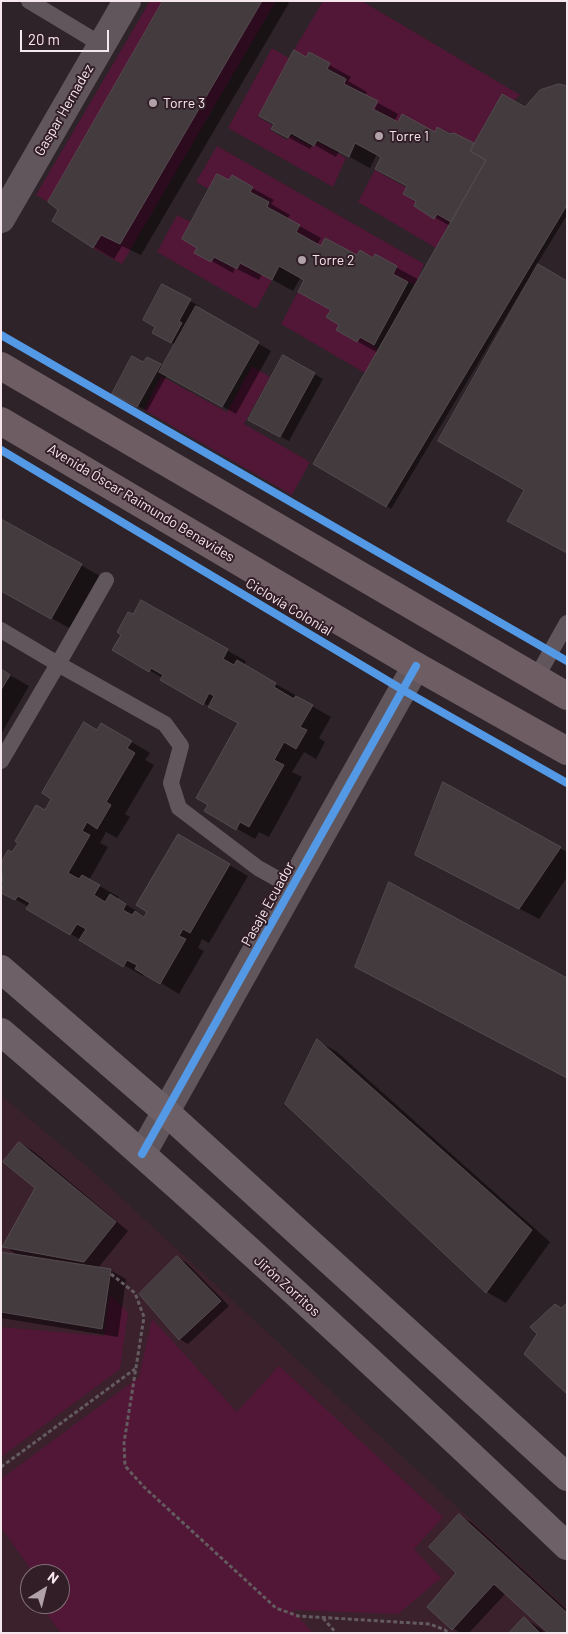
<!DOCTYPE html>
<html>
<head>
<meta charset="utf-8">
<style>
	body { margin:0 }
	#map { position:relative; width:568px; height:1634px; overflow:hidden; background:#2d2328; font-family:Barlow,sans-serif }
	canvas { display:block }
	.frame { position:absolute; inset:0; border:2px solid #f6e7ed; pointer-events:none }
	.north { position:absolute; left:20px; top:1564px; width:50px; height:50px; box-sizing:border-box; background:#321e27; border:1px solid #806e76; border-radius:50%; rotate:36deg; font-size:14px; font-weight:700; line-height:20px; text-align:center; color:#f6e7ed }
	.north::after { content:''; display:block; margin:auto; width:18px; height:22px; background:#b0a2a8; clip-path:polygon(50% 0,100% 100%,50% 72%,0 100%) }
	.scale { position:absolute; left:20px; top:30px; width:89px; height:22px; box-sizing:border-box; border:2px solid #f6e7ed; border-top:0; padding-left:6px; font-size:15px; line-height:18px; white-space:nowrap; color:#f6e7ed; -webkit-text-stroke:4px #321e27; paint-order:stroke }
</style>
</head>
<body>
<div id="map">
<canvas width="568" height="1634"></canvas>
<div class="frame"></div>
<div class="north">N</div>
<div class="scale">20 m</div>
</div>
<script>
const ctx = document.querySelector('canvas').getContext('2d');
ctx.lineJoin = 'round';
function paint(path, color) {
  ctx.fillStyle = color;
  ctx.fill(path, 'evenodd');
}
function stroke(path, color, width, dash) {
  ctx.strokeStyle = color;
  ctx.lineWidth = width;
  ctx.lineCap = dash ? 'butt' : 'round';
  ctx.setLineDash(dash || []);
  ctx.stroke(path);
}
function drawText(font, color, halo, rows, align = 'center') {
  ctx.font = font + ' Barlow,sans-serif';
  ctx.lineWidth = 4;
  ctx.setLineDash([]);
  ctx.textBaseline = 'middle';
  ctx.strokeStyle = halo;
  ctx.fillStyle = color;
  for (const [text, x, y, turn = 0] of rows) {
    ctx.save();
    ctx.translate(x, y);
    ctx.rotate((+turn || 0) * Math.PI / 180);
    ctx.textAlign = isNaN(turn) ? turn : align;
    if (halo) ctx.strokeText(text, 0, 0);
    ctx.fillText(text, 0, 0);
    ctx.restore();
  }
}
paint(new Path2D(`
	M 1,1095 L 90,1169 L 567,1608 L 567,1633 L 1,1633 ZM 30,1574 L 60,1574 L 60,1604 L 30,1604 Z`), '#3a212c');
paint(new Path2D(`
	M 150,1 L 163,1 L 48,202 L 36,195 Z
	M 262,1 L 276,1 L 122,264 L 93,248 L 101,235 L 120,243 Z
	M 323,1 L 362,1 L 520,95 L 513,101 L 501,95 L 474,143 L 437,127 L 435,132 L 398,122 L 373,109 L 377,102 L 344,84 L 346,78 L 327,69 L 330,63 L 309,52 L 306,57 L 294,50 Z
	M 272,48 L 290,59 L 255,122 L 258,117 L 272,125 L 270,130 L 287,140 L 291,135 L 313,147 L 319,142 L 346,158 L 333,187 L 228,128 Z
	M 217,146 L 424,264 L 415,285 L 393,274 L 397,266 L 375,254 L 373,258 L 360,251 L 357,255 L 326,238 L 321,246 L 296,232 L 300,225 L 267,207 L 269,202 L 250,192 L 253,187 L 232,175 L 229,180 L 217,174 L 209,189 L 196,182 Z
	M 375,170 L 407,188 L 403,194 L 416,202 L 414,206 L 434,218 L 437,214 L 451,222 L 436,248 L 358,202 Z
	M 177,215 L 191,222 L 182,239 L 197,248 L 195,253 L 214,257 L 237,269 L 240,263 L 272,280 L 256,309 L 157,252 Z
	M 298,292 L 331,310 L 326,317 L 339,325 L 337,330 L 356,342 L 360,337 L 379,349 L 365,373 L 281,324 Z
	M 252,366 L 270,377 L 244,424 L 310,462 L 292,495 L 144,410 L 161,376 L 227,412 Z
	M 110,1295 L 128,1313 L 120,1369 L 1,1457 L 1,1327 L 104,1336 Z
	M 152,1319 L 237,1412 L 279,1366 L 443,1517 L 414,1549 L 441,1578 L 398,1614 L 292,1610 L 313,1633 L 61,1633 L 39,1604 L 60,1604 L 60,1574 L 34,1574 L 1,1527 L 1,1479 L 139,1377 Z`), '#521637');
paint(new Path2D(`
	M 165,1 L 286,1 L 289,3 L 141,255 L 122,246 L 114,259 L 94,247 Z
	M 309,54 L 351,77 L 348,81 L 367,92 L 365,96 L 370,114 L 372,115 L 378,103 L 398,114 L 394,122 L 435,133 L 450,136 L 454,135 L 475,145 L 525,109 L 567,87 L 567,215 L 537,264 L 567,282 L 526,489 L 528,284 L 526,283 L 391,509 L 315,464 L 378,353 L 357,341 L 341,324 L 332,310 L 306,280 L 301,277 L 293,291 L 262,274 L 259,280 L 235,268 L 233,273 L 196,252 L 232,177 L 274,200 L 271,204 L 290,215 L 287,219 L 321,238 L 317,245 L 358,257 L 374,260 L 376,256 L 419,280 L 450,226 L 415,206 L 418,201 L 409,187 L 382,157 L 377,154 L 370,168 L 339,151 L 336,157 L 313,144 L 310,149 L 273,129 Z
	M 190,301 L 199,306 L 198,309 L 271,351 L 236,414 L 167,375 L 147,411 L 114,393 L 144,364 L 147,358 L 163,367 L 176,345 L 154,333 Z
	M 284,357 L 323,379 L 289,441 L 259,425 Z
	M 1,520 L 100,576 L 71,629 L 1,590 Z
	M 141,602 L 246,661 L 244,666 L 295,695 L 292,699 L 295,701 L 296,697 L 331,717 L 319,738 L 325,742 L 316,759 L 304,752 L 292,772 L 302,777 L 269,837 L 259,832 L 255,839 L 206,811 L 239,723 L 162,680 L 163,678 L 114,650 Z
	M 1,670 L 29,686 L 1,734 Z
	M 102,724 L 150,753 L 145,760 L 154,765 L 125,814 L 130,817 L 117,838 L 106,832 L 100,843 L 108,847 L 89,880 L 119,897 L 117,899 L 146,917 L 179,836 L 248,876 L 209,943 L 202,939 L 198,948 L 204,951 L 179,994 L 145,973 L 143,976 L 28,909 L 29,907 L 1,891 L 4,885 L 1,883 L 1,865 L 13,854 L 45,811 Z
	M 444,784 L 567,852 L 567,877 L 539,919 L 436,865 Z
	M 318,1041 L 337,1052 L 550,1242 L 506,1303 L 487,1292 L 286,1103 Z
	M 20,1143 L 33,1151 L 128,1231 L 98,1268 L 110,1270 L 126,1279 L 118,1337 L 1,1318 L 1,1253 L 19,1256 L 4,1246 L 36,1188 Z
	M 178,1258 L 187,1263 L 229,1306 L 188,1344 L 179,1339 Z
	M 459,1515 L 472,1523 L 567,1610 L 567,1633 L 506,1593 L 469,1633 L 460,1633 L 453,1628 L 458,1573 Z
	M 525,1619 L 540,1628 L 545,1633 L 511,1633 Z`), '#0007');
const building = new Path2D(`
	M 163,1 L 262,1 L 120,244 L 101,235 L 93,248 L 52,221 L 58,210 L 48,202 Z
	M 294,50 L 306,57 L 309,52 L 330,63 L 327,69 L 346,79 L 344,84 L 378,101 L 373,109 L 398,122 L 402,114 L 435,132 L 437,127 L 450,134 L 454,133 L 474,143 L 470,151 L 486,160 L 451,222 L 437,214 L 434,219 L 414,206 L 416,201 L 403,194 L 407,186 L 375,169 L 381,157 L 355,143 L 349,157 L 317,140 L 314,146 L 291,133 L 288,138 L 271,129 L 274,124 L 259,116 Z
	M 559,84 L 567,86 L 567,205 L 386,507 L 313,464 L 486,160 L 470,151 L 502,94 L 525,107 L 540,90 Z
	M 217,174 L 229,180 L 232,175 L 253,187 L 250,192 L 269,202 L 267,207 L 300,225 L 296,232 L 321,246 L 325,238 L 357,255 L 360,250 L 373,258 L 375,254 L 397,266 L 393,274 L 408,282 L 374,345 L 360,337 L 357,342 L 336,330 L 339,325 L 326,317 L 331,310 L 298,292 L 304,280 L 279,266 L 272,280 L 240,263 L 237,269 L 214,257 L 211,262 L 194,253 L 197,248 L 182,239 Z
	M 538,264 L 567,281 L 567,553 L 507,521 L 524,490 L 438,441 Z
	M 162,284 L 191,299 L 179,321 L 182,323 L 171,343 L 152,333 L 155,327 L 143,320 Z
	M 196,306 L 259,342 L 222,407 L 159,372 Z
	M 283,355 L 315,373 L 280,437 L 248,420 Z
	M 132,356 L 143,362 L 147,357 L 161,364 L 137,407 L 112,394 Z
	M 1,519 L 82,564 L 51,619 L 1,591 Z
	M 141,600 L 228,649 L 223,659 L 234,665 L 237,660 L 276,683 L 274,687 L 294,699 L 296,696 L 313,705 L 300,727 L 307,730 L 296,749 L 284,742 L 274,760 L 284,765 L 249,827 L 240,822 L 236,830 L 204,811 L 208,805 L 196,798 L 238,723 L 208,707 L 214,696 L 209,693 L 203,705 L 160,680 L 163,675 L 151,668 L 149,672 L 112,650 L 121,635 L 117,632 L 128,612 L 133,614 Z
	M 1,669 L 10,675 L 1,690 Z
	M 84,722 L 97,730 L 101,723 L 132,741 L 127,748 L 135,753 L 106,802 L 111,805 L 97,829 L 87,822 L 82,831 L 90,835 L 68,873 L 79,879 L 82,875 L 100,885 L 94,895 L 105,902 L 110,894 L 126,904 L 123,910 L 132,915 L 135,911 L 144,917 L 147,912 L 136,905 L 178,834 L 230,864 L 190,933 L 183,929 L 179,936 L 186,939 L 160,984 L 135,969 L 137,965 L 127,960 L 123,967 L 79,940 L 86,929 L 77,924 L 70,935 L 26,909 L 30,903 L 18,896 L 15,900 L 1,893 L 3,885 L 1,863 L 8,850 L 12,852 L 18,843 L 15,841 L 36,805 L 45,810 L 51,799 L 42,793 Z
	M 443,782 L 561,847 L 519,909 L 415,855 Z
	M 389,882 L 567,978 L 567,1078 L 355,967 Z
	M 317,1039 L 532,1230 L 486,1293 L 285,1104 Z
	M 19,1142 L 116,1222 L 84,1262 L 2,1247 L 35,1188 L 3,1162 Z
	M 1,1252 L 111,1269 L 102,1329 L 1,1312 Z
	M 177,1256 L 221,1301 L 179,1340 L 139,1294 Z
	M 567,1303 L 567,1394 L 524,1354 L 537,1334 L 530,1327 L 555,1304 L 561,1308 Z
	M 459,1514 L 567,1613 L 567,1633 L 548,1633 L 494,1584 L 452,1630 L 427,1607 L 456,1573 L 429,1547 Z
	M 524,1617 L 540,1633 L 509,1633 Z`);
paint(building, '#443b3f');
stroke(building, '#544b4f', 1);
stroke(new Path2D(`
	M 111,1274 L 135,1293 L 144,1317 L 124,1443 L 125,1466 L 144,1487 L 276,1608 L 298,1616 L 430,1624 L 445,1630 L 448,1633
	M 1,1467 L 135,1369
	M 323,1618 L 336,1633`), '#645b5f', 3, [4, 2.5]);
stroke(new Path2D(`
	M 29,1 L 102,45
	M 106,580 L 58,664 L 165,724 L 181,746 L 171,783 L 179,808 L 258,868 L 292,887
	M 1,630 L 58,664 L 1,761
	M 536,678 L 567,623`), '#61565b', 16);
stroke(new Path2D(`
	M 1,219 L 127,1
	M 142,1154 L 416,666`), '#61565b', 28);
stroke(new Path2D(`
	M 1,969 L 166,1112 L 567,1477
	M 1,1032 C 195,1197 382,1371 567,1546`), '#6e6067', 28);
stroke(new Path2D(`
	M 1,366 L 567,696
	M 1,421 L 416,666 L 567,751`), '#6e5e64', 28);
stroke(new Path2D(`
	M 1,335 L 567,661
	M 1,450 L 403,690 L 567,783
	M 142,1154 L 416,666`), '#5399e6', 8);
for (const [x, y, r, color] of [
	[153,103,5,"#b0a2a8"],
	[379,136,5,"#b0a2a8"],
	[302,260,5,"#b0a2a8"]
]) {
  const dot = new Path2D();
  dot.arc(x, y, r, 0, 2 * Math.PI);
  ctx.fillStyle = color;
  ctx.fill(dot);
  stroke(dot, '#321e27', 2);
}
drawText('14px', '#f6e7ed', '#321e27', [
	["Torre 3",163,103],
	["Torre 1",389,136],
	["Torre 2",312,260]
], 'left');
drawText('14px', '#f6e7ed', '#321e27', [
	["Gaspar Hernadez",64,110,-60],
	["Avenida Óscar Raimundo Benavides",141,503,31],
	["Ciclovía Colonial",289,607,31],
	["Pasaje Ecuador",268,904,-61],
	["Jirón Zorritos",287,1286,42]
]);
</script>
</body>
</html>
